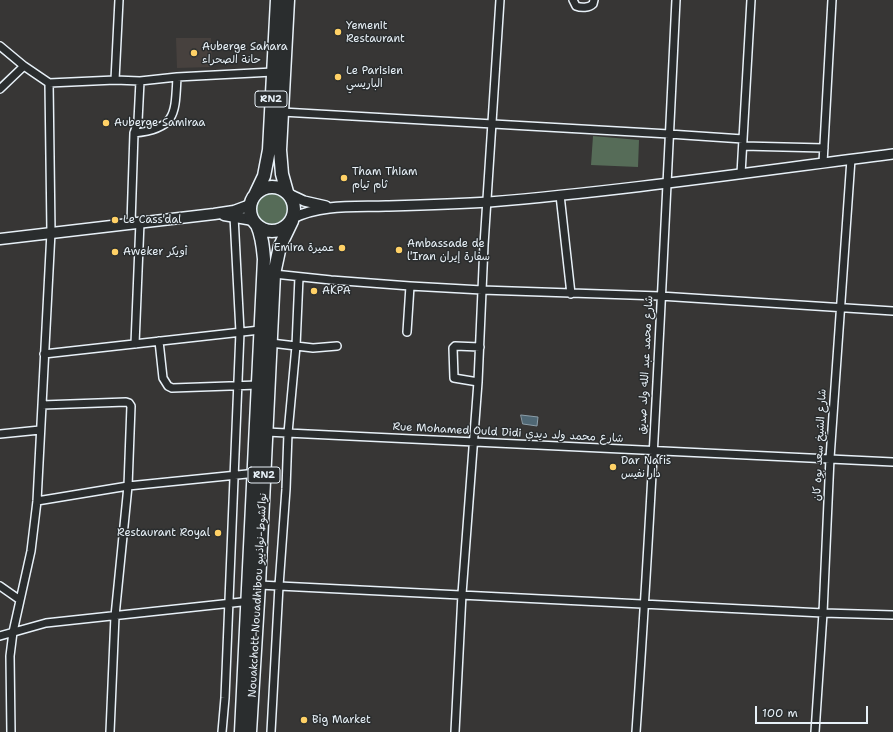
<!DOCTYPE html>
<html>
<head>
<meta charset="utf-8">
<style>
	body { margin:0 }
	#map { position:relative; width:893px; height:732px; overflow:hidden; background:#373635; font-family:"Shantell Sans",sans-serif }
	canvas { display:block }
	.scale { position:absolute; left:755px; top:706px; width:113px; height:18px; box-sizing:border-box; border:2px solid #e8f1f8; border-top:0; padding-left:5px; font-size:12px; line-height:14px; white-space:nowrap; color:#e8f1f8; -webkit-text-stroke:3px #2a2d2e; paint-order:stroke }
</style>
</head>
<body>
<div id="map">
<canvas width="893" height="732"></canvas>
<div class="scale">100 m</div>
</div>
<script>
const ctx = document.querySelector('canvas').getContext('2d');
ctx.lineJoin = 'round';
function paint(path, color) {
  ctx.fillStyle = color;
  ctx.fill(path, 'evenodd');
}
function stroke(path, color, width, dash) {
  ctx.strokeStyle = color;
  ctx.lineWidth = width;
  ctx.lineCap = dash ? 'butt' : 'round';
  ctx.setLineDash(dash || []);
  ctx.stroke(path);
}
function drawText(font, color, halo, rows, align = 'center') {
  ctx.font = font + ' "Shantell Sans","Playpen Sans Arabic",sans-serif';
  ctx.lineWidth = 3;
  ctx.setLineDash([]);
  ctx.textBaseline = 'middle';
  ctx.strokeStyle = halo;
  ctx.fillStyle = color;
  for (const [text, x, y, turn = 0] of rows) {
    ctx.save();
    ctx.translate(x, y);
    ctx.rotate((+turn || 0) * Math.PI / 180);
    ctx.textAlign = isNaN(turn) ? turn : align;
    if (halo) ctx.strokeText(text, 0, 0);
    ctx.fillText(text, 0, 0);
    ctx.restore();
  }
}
paint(new Path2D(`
	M 176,38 L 211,38 L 212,67 L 177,68 Z`), '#47413e');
paint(new Path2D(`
	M 593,136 L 639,140 L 638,167 L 591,165 Z
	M255 208a18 18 0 1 1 36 0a18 18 0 1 1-36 0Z`), '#566c58');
const water = new Path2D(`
	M 521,415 L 538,417 L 537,426 L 523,424 Z`);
paint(water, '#4f6774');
stroke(water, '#8c9ea9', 1);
const minor = new Path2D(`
	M 573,0 L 576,6 C 581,8 589,8 593,4 L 594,0
	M 0,46 L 24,66 L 49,83 L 115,80 L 140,81 L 177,77 L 273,72
	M 115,80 L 119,0
	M 0,89 L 24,66
	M 282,112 L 669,134 L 743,139
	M 134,133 C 177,129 175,113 177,77
	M 743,146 L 824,148
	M 823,163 L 832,0
	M 741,174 L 751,0
	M 560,195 L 571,294
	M 131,223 L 134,133 L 138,121 L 140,81
	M 274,274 L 331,280 L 410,286 L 482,290 L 660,296 L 893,311
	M 299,277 L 296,346 L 313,348 L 337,346
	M 407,332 L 410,286
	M 159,341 L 163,378 L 168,386 L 172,388 L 258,385
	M 135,344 L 140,222
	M 44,354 L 260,330
	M 478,382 L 454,378 L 453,348 L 455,346 L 480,347
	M 42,405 L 126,402 L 129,403 L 131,406 L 128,486 L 115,616 L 110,732
	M 266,432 L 893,462
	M 0,434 L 40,430
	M 37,501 L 128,486 L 257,473
	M 259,585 L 823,613 L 893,615
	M 0,586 L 20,600
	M 0,636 L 46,623 L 251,601
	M 11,732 L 10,656 L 13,632 L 31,551 L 37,501 L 51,232 L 49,83
	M 222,732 L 225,698 L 240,332 L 234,216
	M 271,732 L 279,586 L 286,489 L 288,433 L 296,346 L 271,343
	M 455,732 L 462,594 L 478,382 L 484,245 L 500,0
	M 636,732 C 653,488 664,244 676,0
	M 815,732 L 823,613 L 830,458 L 851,159`);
const tertiary = new Path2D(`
	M 289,194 L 304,201 L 326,206
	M 293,218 C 321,204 355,207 386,206 C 420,205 455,204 489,202 C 624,191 758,171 893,154`);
const secondary = new Path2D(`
	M 224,215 L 253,220
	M 0,239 L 214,214 L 234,211 L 250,205`);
const trunk = new Path2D(`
	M250 209a22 22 0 1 1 44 0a22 22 0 1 1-44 0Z
	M 287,192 L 282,174 L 280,150 L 288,0
	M 255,195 L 264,176 L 269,150 L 277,0
	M 241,732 L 264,259 C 263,247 262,236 257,225
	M 250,732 L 259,585 L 274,274 L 280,246 L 292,221`);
stroke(minor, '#e8f1f8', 10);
stroke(tertiary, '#e8f1f8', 12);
stroke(secondary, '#e8f1f8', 13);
stroke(trunk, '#e8f1f8', 15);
stroke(minor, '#2a2d2e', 7);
stroke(tertiary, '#2a2d2e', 9);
stroke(secondary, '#2a2d2e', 10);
stroke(trunk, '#2a2d2e', 12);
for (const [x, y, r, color] of [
	[338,32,4,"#ffd166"],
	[194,53,4,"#ffd166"],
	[338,77,4,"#ffd166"],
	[106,123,4,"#ffd166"],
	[344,178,4,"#ffd166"],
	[115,220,4,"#ffd166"],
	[342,248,4,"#ffd166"],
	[399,250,4,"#ffd166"],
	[115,252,4,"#ffd166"],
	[314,291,4,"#ffd166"],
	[613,467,4,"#ffd166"],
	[218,533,4,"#ffd166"],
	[304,720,4,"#ffd166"]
]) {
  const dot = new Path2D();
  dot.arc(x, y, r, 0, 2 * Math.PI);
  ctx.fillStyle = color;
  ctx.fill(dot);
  stroke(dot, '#2a2d2e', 1.5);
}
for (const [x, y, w] of [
	[271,99,32],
	[264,475,32]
]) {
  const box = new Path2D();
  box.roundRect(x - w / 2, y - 8, w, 16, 3);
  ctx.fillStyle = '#2a2d2e';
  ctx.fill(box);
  stroke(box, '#e8f1f8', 1);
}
drawText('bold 10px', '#e8f1f8', null, [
	["RN2",271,99],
	["RN2",264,475]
]);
drawText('11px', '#e8f1f8', '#2a2d2e', [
	["Yemenit",346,26],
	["Restaurant",346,39],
	["Auberge Sahara",202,47],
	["حانة الصحراء",202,60],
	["Le Parisien",346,71],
	["الباريسي",346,84],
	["Auberge Samiraa",114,123],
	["Tham Thiam",352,172],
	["ثام تيام",352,185],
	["Le Cass'dal",123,220],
	["Ambassade de",407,244],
	["l'Iran سفارة إيران",407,257],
	["Emira عميرة",334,248,"right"],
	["Aweker أويكر",123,252],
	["AKPA",322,291],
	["Dar Nafis",621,461],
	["دار نفيس",621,474],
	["Restaurant Royal",210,533,"right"],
	["Big Market",312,720]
], 'left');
drawText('11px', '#e8f1f8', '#2a2d2e', [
	["شارع محمد عبد الله ولد صديق",646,365,-87],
	["Rue Mohamed Ould Didi شارع محمد ولد ديدي",508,433,3],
	["شارع الشيخ سعد بوه كان",820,445,-87],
	["Nouakchott-Nouadhibou نواكشوط-نواذيبو",258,595,-87]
]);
</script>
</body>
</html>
